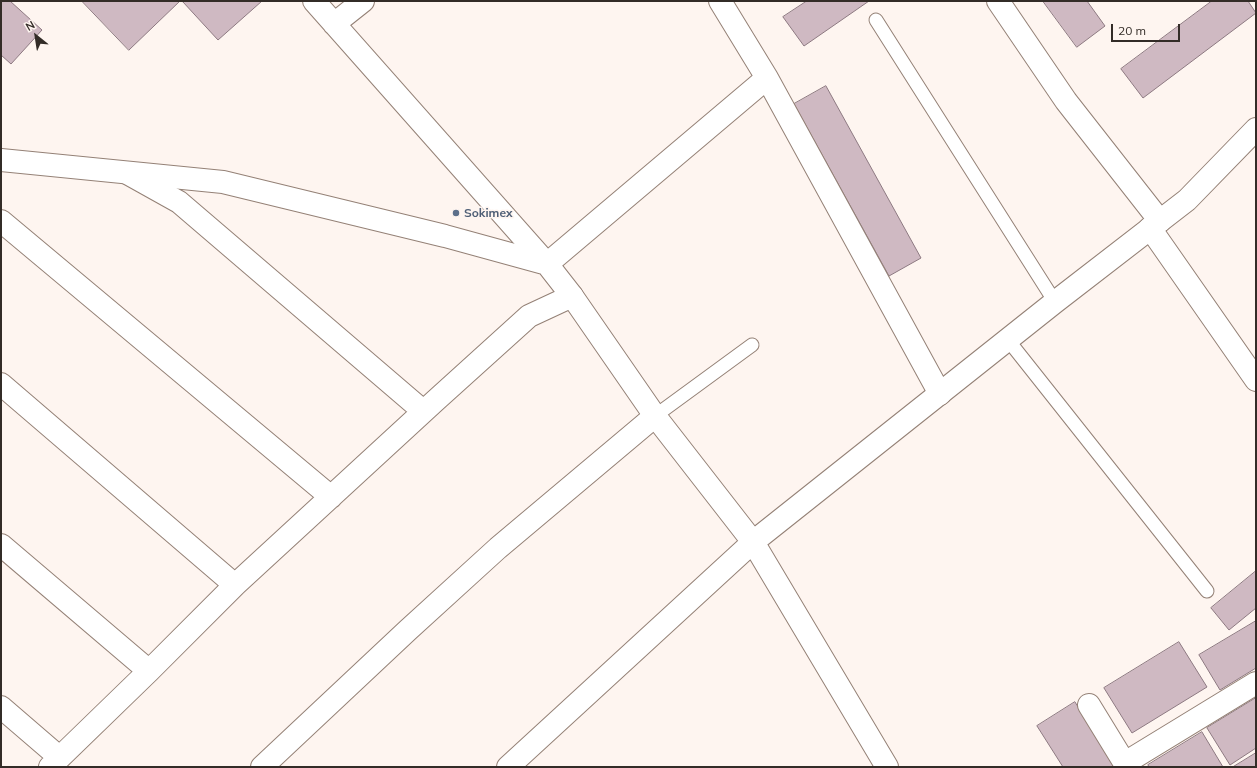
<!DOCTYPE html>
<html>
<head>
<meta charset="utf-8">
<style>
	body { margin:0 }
	#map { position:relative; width:1257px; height:768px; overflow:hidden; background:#fef5f0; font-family:Mulish,sans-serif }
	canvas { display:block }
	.frame { position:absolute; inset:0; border:2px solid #332c27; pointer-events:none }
	.north { position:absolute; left:16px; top:16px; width:40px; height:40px; -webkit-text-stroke:3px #fef5f0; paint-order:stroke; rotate:330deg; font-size:11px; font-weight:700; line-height:16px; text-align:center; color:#332c27 }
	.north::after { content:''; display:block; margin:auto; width:14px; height:18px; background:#332c27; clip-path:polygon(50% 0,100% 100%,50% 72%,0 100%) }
	.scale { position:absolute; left:1111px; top:24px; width:69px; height:18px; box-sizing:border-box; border:2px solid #332c27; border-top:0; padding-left:5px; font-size:12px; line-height:14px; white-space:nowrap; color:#332c27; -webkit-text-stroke:3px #fef5f0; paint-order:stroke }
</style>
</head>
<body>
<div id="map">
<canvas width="1257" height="768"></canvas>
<div class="frame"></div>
<div class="north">N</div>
<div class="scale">20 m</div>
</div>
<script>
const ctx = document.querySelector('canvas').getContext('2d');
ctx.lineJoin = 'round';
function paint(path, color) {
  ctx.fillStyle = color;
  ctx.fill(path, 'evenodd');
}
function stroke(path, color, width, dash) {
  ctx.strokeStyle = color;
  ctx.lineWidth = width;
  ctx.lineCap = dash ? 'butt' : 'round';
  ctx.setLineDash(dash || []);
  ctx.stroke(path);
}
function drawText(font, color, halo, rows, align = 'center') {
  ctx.font = font + ' Mulish,sans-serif';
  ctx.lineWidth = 3;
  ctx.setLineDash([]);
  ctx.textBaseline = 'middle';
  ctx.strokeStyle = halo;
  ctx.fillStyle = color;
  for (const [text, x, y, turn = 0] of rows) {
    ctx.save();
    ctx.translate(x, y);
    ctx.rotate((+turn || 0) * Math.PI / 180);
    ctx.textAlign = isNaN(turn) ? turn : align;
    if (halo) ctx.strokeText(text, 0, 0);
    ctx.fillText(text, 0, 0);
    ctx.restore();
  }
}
const building = new Path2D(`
	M 1,1 L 10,1 L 42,30 L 11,64 L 1,55 Z
	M 82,1 L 180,1 L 129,50 Z
	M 184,1 L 262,1 L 218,40 L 183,2 Z
	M 807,1 L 869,1 L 804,46 L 783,17 Z
	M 1043,1 L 1087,1 L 1105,26 L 1077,47 Z
	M 1212,1 L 1248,1 L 1256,13 L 1143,98 L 1121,69 Z
	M 826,86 L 921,258 L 889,276 L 794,104 Z
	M 1256,571 L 1256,608 L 1229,630 L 1211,608 Z
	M 1256,621 L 1256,668 L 1220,690 L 1199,655 Z
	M 1179,642 L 1207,687 L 1132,733 L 1104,688 Z
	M 1256,698 L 1256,748 L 1230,765 L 1207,728 Z
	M 1075,702 L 1116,767 L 1063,767 L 1037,726 Z
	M 1202,732 L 1223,767 L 1149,767 L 1148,765 Z
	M 1256,753 L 1256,767 L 1233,767 Z`);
paint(building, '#cfb9c2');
stroke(building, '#8d7981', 1);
const service = new Path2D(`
	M 876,20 L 1055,302
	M 1008,340 L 1207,591
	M 655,416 L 752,345`);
const minor = new Path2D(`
	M 314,1 L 547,264 L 767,78
	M 720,1 L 767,78 L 940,394
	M 998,1 L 1066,101 L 1160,221
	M 334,24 L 363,1
	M 127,173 L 179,202 L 423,411
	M 1,221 L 331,497
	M 1150,228 L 1256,380
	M 1,384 L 235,585
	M 1,545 L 149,671
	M 1089,705 L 1127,767
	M 1,707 L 59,757
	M 1125,763 L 1256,683
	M 50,767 L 149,671 L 235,585 L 435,401 L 529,316 L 572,296
	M 262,767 L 408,630 L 498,548 L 655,416`);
const tertiary = new Path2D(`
	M 1,160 L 223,182 L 445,236 L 547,264 L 572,296 L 655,416 L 753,542 L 887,767
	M 508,767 L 753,542 L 1055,302 L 1187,200 L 1256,129`);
stroke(service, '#948176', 15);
stroke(minor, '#948176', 24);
stroke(tertiary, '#948176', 24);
stroke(service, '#fff', 13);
stroke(minor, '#fff', 22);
stroke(tertiary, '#fff', 22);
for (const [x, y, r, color] of [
	[456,213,4,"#5c6f8a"]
]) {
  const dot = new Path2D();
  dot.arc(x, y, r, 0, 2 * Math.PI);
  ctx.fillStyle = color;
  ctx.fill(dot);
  stroke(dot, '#fef5f0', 1.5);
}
drawText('bold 12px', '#4e5e75', '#fef5f0', [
	["Sokimex",464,213]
], 'left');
</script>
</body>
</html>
